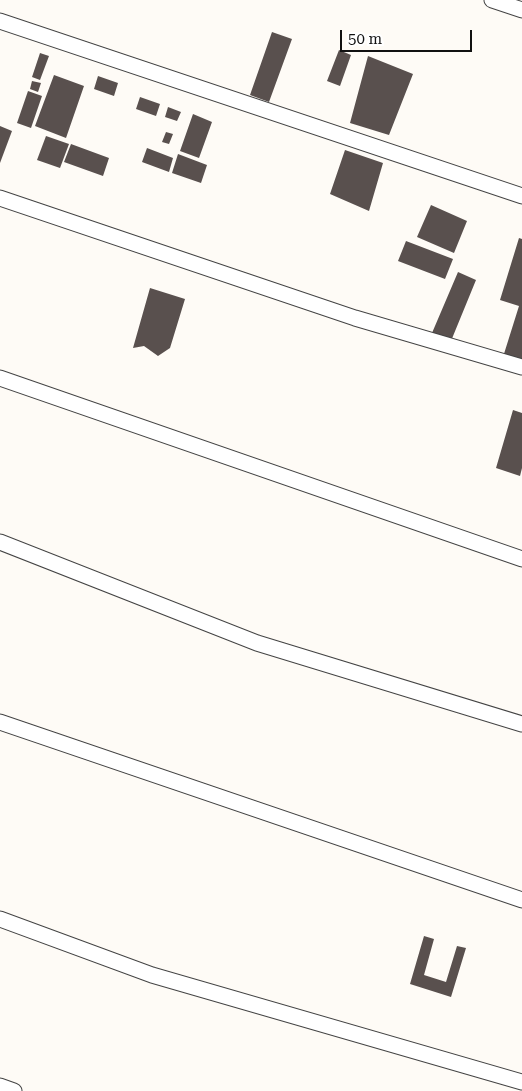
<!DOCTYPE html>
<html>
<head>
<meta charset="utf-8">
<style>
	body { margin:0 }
	#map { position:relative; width:522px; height:1091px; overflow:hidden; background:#fefbf6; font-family:"Roboto Serif",serif }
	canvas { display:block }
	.scale { position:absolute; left:340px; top:30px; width:132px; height:22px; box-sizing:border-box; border:2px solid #111; border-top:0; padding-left:6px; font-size:15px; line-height:18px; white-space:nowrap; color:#111; -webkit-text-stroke:4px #fff; paint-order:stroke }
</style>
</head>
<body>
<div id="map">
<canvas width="522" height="1091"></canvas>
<div class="scale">50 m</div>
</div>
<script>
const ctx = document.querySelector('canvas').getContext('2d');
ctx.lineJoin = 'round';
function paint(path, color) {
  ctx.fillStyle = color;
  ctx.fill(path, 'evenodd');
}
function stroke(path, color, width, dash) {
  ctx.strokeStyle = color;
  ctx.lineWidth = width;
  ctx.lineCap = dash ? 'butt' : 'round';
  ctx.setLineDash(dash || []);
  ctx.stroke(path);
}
paint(new Path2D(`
	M 272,32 L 292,39 L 269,102 L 250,95 Z
	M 339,50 L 351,55 L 340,86 L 327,81 Z
	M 40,53 L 49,56 L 40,80 L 32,77 Z
	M 368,56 L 413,74 L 389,135 L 350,123 Z
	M 54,75 L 84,86 L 66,138 L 35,126 Z
	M 98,76 L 118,83 L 114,96 L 94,89 Z
	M 32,81 L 41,83 L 38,92 L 30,89 Z
	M 28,91 L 42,96 L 31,128 L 17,123 Z
	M 140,97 L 160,104 L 156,116 L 136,109 Z
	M 168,107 L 181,112 L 177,121 L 165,117 Z
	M 193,114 L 212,122 L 199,158 L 180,151 Z
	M 0,126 L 12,131 L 0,163 Z
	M 166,132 L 173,134 L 169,144 L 162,142 Z
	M 46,136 L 69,144 L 60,168 L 37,160 Z
	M 71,144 L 109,158 L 103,176 L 64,162 Z
	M 147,148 L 173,158 L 169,172 L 142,162 Z
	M 345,150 L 383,163 L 369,211 L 330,194 Z
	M 178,154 L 207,165 L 201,183 L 172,173 Z
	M 431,205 L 467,221 L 454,253 L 417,237 Z
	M 519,238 L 522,239 L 522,363 L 503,357 L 519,306 L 500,300 Z
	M 406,241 L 453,259 L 445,279 L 398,261 Z
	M 458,272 L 476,280 L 451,341 L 432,333 Z
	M 150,288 L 185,299 L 170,348 L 158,356 L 144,346 L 133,348 Z
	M 513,410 L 522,413 L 522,468 L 520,476 L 496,468 Z
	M 424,936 L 434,939 L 424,975 L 446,982 L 457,946 L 466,948 L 451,997 L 410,984 Z`), '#59504e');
const street = new Path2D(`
	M 492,0 L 522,10
	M 0,21 L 522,196
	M 0,198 L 355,318 L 522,367
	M 0,378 L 522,559
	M 0,542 L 257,643 L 522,724
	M 0,722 L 522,900
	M 0,919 L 152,975 L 522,1082
	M 0,1086 L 14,1091`);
stroke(street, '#444', 17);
stroke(street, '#fff', 15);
</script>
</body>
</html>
